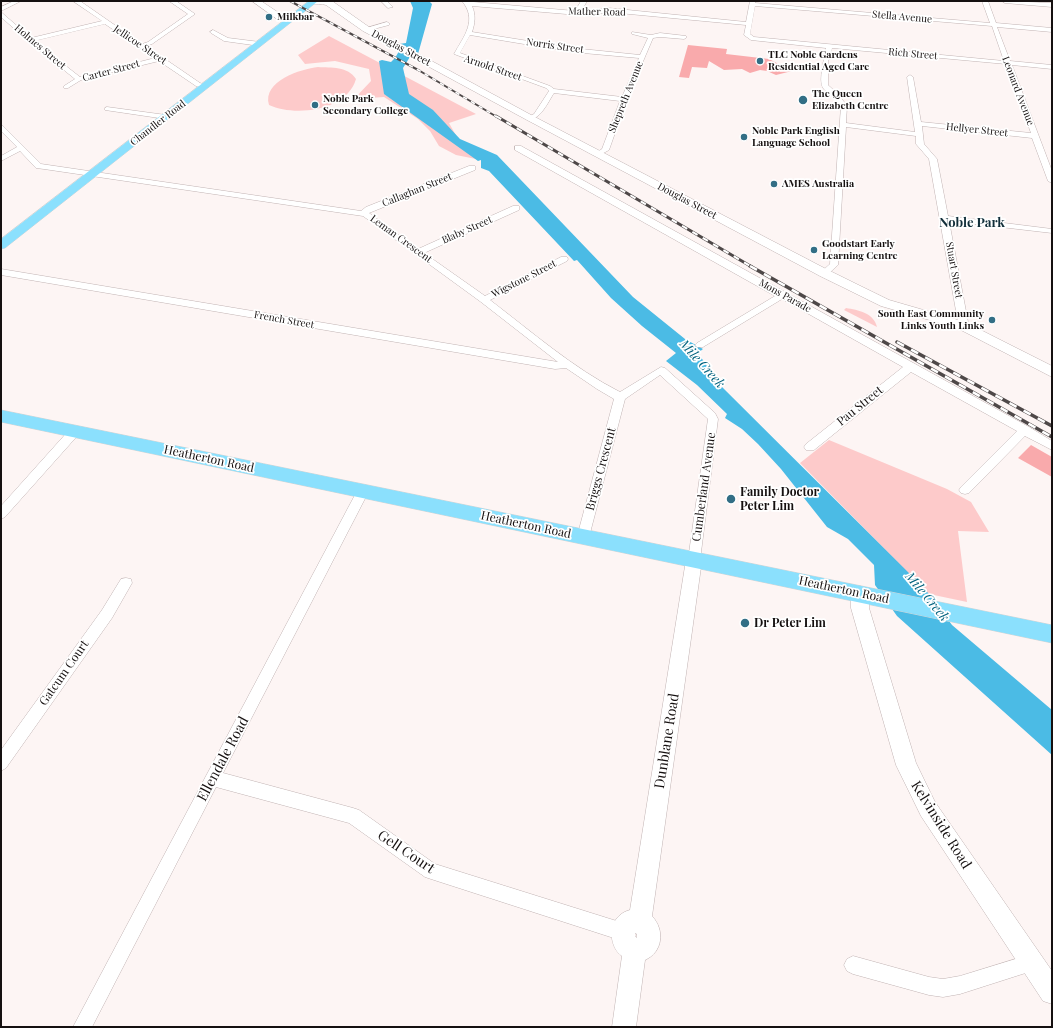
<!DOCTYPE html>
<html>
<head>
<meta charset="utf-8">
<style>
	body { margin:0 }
	#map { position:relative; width:1053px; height:1028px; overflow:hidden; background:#fdf5f4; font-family:"Playfair Display",serif }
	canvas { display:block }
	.frame { position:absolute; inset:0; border:2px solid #151010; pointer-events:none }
</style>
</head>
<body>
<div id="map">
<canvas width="1053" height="1028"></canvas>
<div class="frame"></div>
</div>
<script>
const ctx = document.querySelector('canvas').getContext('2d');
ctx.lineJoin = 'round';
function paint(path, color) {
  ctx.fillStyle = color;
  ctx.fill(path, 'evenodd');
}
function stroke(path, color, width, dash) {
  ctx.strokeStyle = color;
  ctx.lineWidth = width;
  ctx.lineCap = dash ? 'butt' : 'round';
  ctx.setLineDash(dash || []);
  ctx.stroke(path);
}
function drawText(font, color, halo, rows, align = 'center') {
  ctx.font = font + ' "Playfair Display",serif';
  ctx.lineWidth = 3.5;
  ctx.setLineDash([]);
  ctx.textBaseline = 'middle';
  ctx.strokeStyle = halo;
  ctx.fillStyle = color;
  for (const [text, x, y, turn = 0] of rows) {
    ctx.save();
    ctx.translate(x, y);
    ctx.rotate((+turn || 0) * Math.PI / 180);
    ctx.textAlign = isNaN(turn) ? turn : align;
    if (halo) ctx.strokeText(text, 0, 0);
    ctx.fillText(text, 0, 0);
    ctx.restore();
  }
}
paint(new Path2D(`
	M 329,36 L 476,114 L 449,123 L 458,139 L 481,160 L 456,155 L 439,146 L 430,131 L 418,119 L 384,97 L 354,99 L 371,81 L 369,69 L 335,61 L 305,64 L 298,55 Z
	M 318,67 C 331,68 348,66 356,79 C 347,111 295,117 269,105 C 262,81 301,69 318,67 Z
	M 846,308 C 858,310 874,313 877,327 L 844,310 Z
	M 829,440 L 947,489 L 971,502 L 989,532 L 958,531 L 967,602 L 929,594 L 800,463 Z`), '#fdcaca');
paint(new Path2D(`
	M 410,1 L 429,1 L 432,4 L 418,54 L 413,52 L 403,68 L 409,94 L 433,110 L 460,139 L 497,155 L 633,297 L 685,339 L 703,349 L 698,353 L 720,385 L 916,580 L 929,594 L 952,625 L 1052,710 L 1052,755 L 897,616 L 875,585 L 874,565 L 848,539 L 827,527 L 781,469 L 758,444 L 742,429 L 725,418 L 727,414 L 697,385 L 666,361 L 676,353 L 642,326 L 611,298 L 577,260 L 574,261 L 489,171 L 481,168 L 481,160 L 478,161 L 384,94 L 379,61 L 382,60 L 391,62 L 395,58 L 402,46 L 399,44 L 406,43 L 413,8 Z`), '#4bbbe5');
paint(new Path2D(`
	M 688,45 L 727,49 L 726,54 L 769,59 L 792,71 L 776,75 L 767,71 L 760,70 L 750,73 L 742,69 L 724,70 L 709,61 L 707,68 L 692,67 L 689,78 L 679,77 Z
	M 1031,445 L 1052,457 L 1052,477 L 1018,458 Z`), '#f9aaac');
const street = new Path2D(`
	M 14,1 L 21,1 L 1,11 L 1,7 Z
	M 73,1 L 80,1 L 142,44 L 148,42 L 188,14 L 169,1 L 176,1 L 195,14 L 152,44 L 146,46 L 200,83 L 208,86 L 205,88 L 196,86 L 159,61 L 81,80 L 68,88 L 64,88 L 64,86 L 75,79 L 28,41 L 1,17 L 1,12 L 31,38 L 102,21 ZM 105,24 L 155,58 L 80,77 L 34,41 Z
	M 381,1 L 387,1 L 393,7 L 388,8 Z
	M 462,1 L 575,11 L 581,1 L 587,1 L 581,12 C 590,12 598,8 608,8 L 746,22 L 750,1 L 756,1 L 755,3 L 990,23 L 982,1 L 988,1 L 996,23 L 1052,28 L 1052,32 L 997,27 L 1010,61 L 1052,65 L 1052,69 L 1012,65 L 1052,171 L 1052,183 L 1048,181 L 1032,138 L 922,126 L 924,144 L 937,159 L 948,216 L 1052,229 L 1052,233 L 949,221 L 968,322 L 964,327 L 958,327 L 956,325 L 958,322 L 929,159 L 916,144 L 916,136 L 846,127 L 838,265 L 827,275 L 821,275 L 820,273 L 830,264 L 841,106 C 838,103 836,99 833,96 C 830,94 825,91 823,88 C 818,80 825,57 826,48 L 751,40 L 744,35 L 746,25 L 608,12 L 590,16 L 472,6 C 476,15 475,23 472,32 L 572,48 L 640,55 L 648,38 L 632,34 L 632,32 L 651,35 L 660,33 L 686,36 L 686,38 L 684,39 L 660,37 L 653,38 L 627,99 L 609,150 L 598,156 L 594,154 L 602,149 L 620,101 L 554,93 C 548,102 540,121 528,119 L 528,117 L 534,114 L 549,91 L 546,88 L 454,54 C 464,36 478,20 462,1 ZM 755,6 L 992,26 L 1004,61 L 754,37 L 750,34 ZM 470,35 L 572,52 L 639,58 L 622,97 L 554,89 L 550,86 L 460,53 ZM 832,48 L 1006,64 L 1031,133 L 921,122 L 913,77 L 910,75 L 907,77 L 915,132 L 846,123 L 847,106 L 839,95 L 828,85 L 828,61 L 831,56 Z
	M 1002,1 L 1052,3 L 1052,7 L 1005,3 Z
	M 387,22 L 390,24 L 389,25 L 366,31 L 363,29 Z
	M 213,30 L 228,38 L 260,42 L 263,44 L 260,46 L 224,41 L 211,33 L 210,32 Z
	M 107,107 L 166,115 L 169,117 L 166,119 L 105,110 L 105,108 Z
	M 1,125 L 3,126 L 41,164 L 361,211 L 366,207 L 469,166 L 475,166 L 475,170 L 369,213 L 418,249 L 513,206 L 519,206 L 519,210 L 424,253 L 485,296 L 561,257 L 567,257 L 568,259 L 567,261 L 490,300 C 532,332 573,368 620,392 L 661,367 L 665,368 L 715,413 L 718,419 L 700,560 L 698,564 L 694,565 L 690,564 L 688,560 L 708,419 L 660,375 L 625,399 L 589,537 L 587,541 L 583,542 L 579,541 L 577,537 L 614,399 L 597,389 L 566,368 L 555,369 L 1,275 L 1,269 L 558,362 L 481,302 L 363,216 L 44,169 L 36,168 L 20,151 L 1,161 L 1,156 L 17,147 L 1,131 Z
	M 515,146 L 521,146 L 1029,427 L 1052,441 L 1052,450 L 1025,436 L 969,493 L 965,494 L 961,493 L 959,490 L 961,487 L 1017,431 L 911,372 L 814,450 L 806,450 L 804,447 L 806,444 L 903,367 L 782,299 L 703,347 L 697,347 L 695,345 L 697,343 L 775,296 L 515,150 Z
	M 75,427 L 79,428 L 80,431 L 79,434 L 5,517 L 1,519 L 1,506 L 71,428 Z
	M 363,487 L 367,488 L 369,491 L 223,773 L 353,808 L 359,810 L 435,864 L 623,923 L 629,926 L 632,932 L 629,938 L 623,941 L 431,879 L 425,877 L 349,823 L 216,787 L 92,1027 L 73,1027 L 357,491 L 359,488 Z
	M 126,578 L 131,579 L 132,583 L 112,618 L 6,768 L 1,771 L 1,750 L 102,610 L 121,579 Z
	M 1032,954 L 1038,957 L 1041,963 L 1038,969 L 960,994 L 943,997 L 929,995 L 853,974 L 847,971 L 844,965 L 847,959 L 853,956 L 929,977 L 943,979 L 960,976 Z`);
const secondary = new Path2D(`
	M 252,1 L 261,1 L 282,15 L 295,19 L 291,21 L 277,19 Z
	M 310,1 L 332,1 L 369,27 L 533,116 L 828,270 L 889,300 L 965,322 L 1052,366 L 1052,377 L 957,328 L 881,306 L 820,276 L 527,120 L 363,31 L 326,5 C 321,3 316,5 311,3 Z
	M 694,553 L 700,555 L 702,560 L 652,916 C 665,930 663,952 645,960 L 636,1027 L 612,1027 L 622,956 C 610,948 608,926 619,916 C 622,913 626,911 630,910 L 686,560 L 688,555 ZM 635,933 L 637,934 L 637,938 L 635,936 Z
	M 860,586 L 866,588 L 869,593 L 869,608 L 916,763 L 935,802 L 1052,971 L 1052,1004 L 1043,1001 L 921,816 L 896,765 L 851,608 L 851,593 L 854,588 Z`);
const primary = new Path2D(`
	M 309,1 L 318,1 L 5,248 L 1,249 L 1,239 Z
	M 1,410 L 1052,625 L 1052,643 L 1,422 Z`);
stroke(street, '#c1b3b3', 1);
stroke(secondary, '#c1b3b3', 1);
stroke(primary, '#d5d4d4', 1);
paint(street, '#fff');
paint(secondary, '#fff');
paint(primary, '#8be0fd');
const railFar2 = new Path2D(`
	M 290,1 L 420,71 L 497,117`);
const railFar1 = new Path2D(`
	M 496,116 L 752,267`);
const rail = new Path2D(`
	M 750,266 L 1052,437
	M 897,342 L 1052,426`);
stroke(railFar2, '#4e4848', 2);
stroke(railFar1, '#4e4848', 3);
stroke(rail, '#4e4848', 3.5);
stroke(railFar2, '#fff', 1.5, [4.5]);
stroke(railFar1, '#fff', 2, [6]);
stroke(rail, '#fff', 2.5, [8]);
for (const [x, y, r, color] of [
	[269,17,4,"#326e85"],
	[760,61,4,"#326e85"],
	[803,100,5,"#326e85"],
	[315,105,4,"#326e85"],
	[744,137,4,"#326e85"],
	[774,184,4,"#326e85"],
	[814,250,4,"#326e85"],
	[992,320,4,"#326e85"],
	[731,499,5,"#326e85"],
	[745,623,5,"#326e85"]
]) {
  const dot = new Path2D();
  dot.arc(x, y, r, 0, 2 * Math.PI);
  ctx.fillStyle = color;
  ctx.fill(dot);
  stroke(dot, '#fff', 1.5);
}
drawText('10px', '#151010', '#fff', [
	["Mather Road",597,12,1],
	["Stella Avenue",902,17,5],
	["Jellicoe Street",140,45,34],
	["Norris Street",555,46,8],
	["Holmes Street",40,47,40],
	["Douglas Street",401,48,28],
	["Rich Street",913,54,5],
	["Arnold Street",493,68,19],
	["Carter Street",111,71,-15],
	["Leonard Avenue",1018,91,69],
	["Shepreth Avenue",626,97,-68],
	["Chandler Road",158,123,-38],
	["Hellyer Street",977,130,6],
	["Callaghan Street",417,190,-22],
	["Douglas Street",687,201,28],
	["Blaby Street",467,230,-24],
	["Leman Crescent",401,239,36],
	["Stuart Street",954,270,80],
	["Wigstone Street",524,279,-27],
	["Mons Parade",785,296,29],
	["French Street",284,320,10]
]);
drawText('bold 10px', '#151010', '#fff', [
	["Milkbar",277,17],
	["TLC Noble Gardens",768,55],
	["Residential Aged Care",768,67],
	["The Queen",812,94],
	["Elizabeth Centre",812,106],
	["Noble Park",323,99],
	["Secondary College",323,111],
	["Noble Park English",752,131],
	["Language School",752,143],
	["AMES Australia",782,184],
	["Goodstart Early",822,244],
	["Learning Centre",822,256],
	["South East Community",984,314,"right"],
	["Links Youth Links",984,326,"right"]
], 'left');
drawText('12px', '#151010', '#fff', [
	["Pau Street",860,406,-39],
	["Heatherton Road",209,459,12],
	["Briggs Crescent",601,469,-75],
	["Cumberland Avenue",704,487,-82],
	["Heatherton Road",526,525,12],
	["Heatherton Road",844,590,12],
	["Gatcum Court",64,673,-55]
]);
drawText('bold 12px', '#151010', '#fff', [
	["Family Doctor",740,492],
	["Peter Lim",740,506],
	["Dr Peter Lim",754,623]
], 'left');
drawText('bold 13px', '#122f3a', '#fff', [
	["Noble Park",972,223]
]);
drawText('italic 13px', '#00617d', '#fff', [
	["Mile Creek",702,364,48],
	["Mile Creek",927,597,50]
]);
drawText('14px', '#151010', '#fff', [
	["Dunblane Road",667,741,-81],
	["Ellendale Road",223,759,-62],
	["Kelvinside Road",941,825,58],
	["Gell Court",406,852,34]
]);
</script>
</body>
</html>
